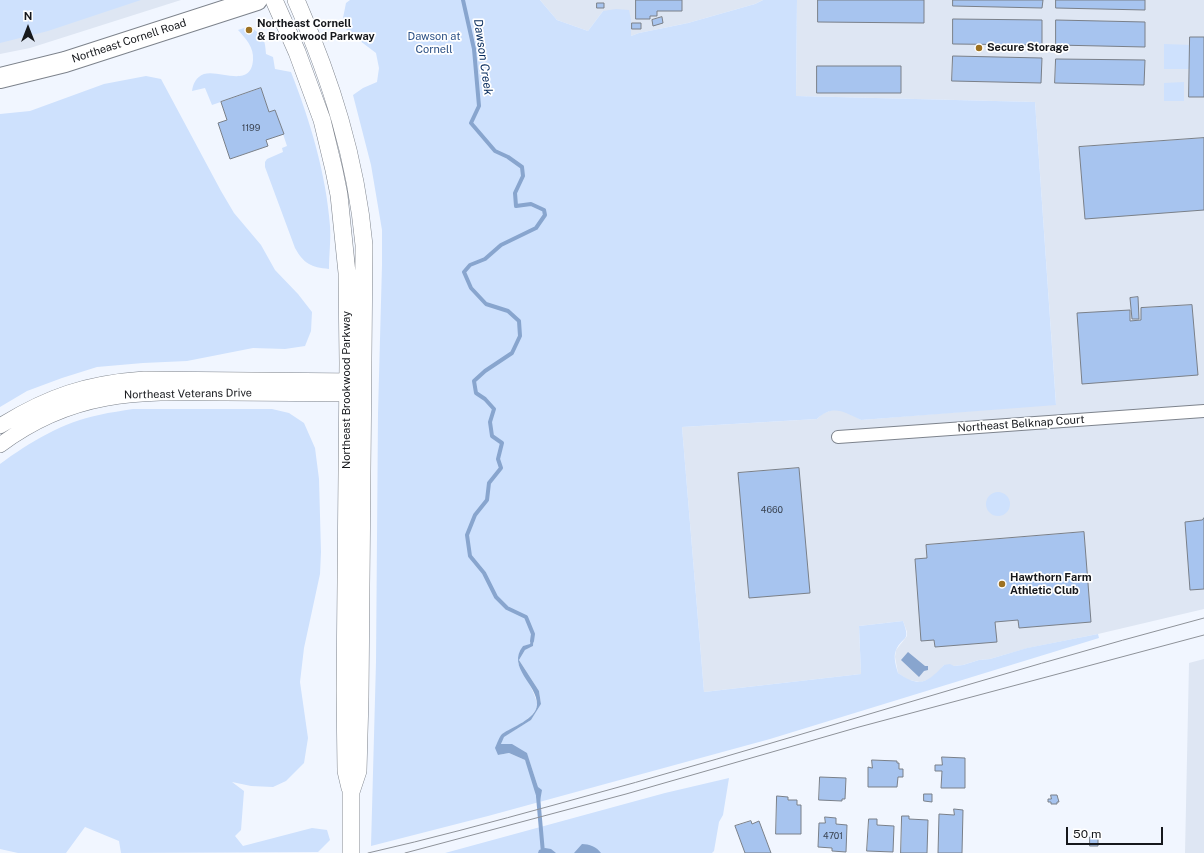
<!DOCTYPE html>
<html>
<head>
<meta charset="utf-8">
<style>
	body { margin:0 }
	#map { position:relative; width:1204px; height:853px; overflow:hidden; background:#f1f6ff; font-family:"Public Sans",sans-serif }
	canvas { display:block }
	.north { position:absolute; left:8px; top:8px; width:40px; height:40px; -webkit-text-stroke:3px #fff; paint-order:stroke; rotate:0deg; font-size:11px; font-weight:700; line-height:16px; text-align:center; color:#16181c }
	.north::after { content:''; display:block; margin:auto; width:14px; height:18px; background:#16181c; clip-path:polygon(50% 0,100% 100%,50% 72%,0 100%) }
	.scale { position:absolute; left:1066px; top:827px; width:97px; height:18px; box-sizing:border-box; border:2px solid #16181c; border-top:0; padding-left:5px; font-size:12px; line-height:14px; white-space:nowrap; color:#16181c; -webkit-text-stroke:3px #fff; paint-order:stroke }
</style>
</head>
<body>
<div id="map">
<canvas width="1204" height="853"></canvas>
<div class="north">N</div>
<div class="scale">50 m</div>
</div>
<script>
const ctx = document.querySelector('canvas').getContext('2d');
ctx.lineJoin = 'round';
function paint(path, color) {
  ctx.fillStyle = color;
  ctx.fill(path, 'evenodd');
}
function stroke(path, color, width, dash) {
  ctx.strokeStyle = color;
  ctx.lineWidth = width;
  ctx.lineCap = dash ? 'butt' : 'round';
  ctx.setLineDash(dash || []);
  ctx.stroke(path);
}
function drawText(font, color, halo, rows, align = 'center') {
  ctx.font = font + ' "Public Sans",sans-serif';
  ctx.lineWidth = 3.5;
  ctx.setLineDash([]);
  ctx.textBaseline = 'middle';
  ctx.strokeStyle = halo;
  ctx.fillStyle = color;
  for (const [text, x, y, turn = 0] of rows) {
    ctx.save();
    ctx.translate(x, y);
    ctx.rotate((+turn || 0) * Math.PI / 180);
    ctx.textAlign = isNaN(turn) ? turn : align;
    if (halo) ctx.strokeText(text, 0, 0);
    ctx.fillText(text, 0, 0);
    ctx.restore();
  }
}
paint(new Path2D(`
	M 0,0 L 181,0 L 30,48 L 0,54 Z
	M 540,0 L 763,0 L 755,4 L 688,23 L 639,33 L 631,36 L 631,20 L 603,11 L 588,31 L 557,20 Z
	M 797,0 L 1204,0 L 1204,609 L 1098,634 L 1028,648 L 990,659 L 979,660 L 963,665 L 954,666 L 944,665 L 936,675 L 928,680 L 920,682 L 908,680 L 898,673 L 895,657 L 896,650 L 907,636 L 907,632 L 903,621 L 859,626 L 861,674 L 704,692 L 682,427 L 817,419 L 822,414 L 832,410 L 840,410 L 847,412 L 861,420 L 1056,404 L 1035,102 L 796,96 Z
	M 1204,659 L 1204,853 L 1185,853 L 1189,663 Z`), '#dee6f3');
paint(new Path2D(`
	M 0,0 L 141,0 L 48,31 L 0,43 Z
	M 350,0 L 540,0 L 557,20 L 588,31 L 603,11 L 616,9 L 629,10 L 631,20 L 631,36 L 639,33 L 688,23 L 755,4 L 763,0 L 797,0 L 796,96 L 1035,102 L 1056,405 L 861,420 C 844,412 833,404 817,419 L 682,427 L 704,692 L 861,674 L 859,626 L 903,621 C 911,643 903,635 896,650 C 893,657 896,666 898,673 C 920,688 927,683 944,665 L 950,664 L 954,666 L 963,665 L 979,660 L 990,659 L 1027,648 L 1098,634 L 1099,638 L 770,739 L 488,816 L 371,846 L 376,662 L 378,413 L 382,265 L 382,230 L 371,165 L 353,95 L 363,88 L 377,82 L 379,68 L 376,53 L 347,31 L 343,18 L 346,3 ZM 534,635 L 533,646 L 525,650 L 519,660 L 539,691 L 541,704 L 531,720 L 503,737 L 501,744 L 527,754 L 538,787 L 525,760 L 509,753 L 498,755 L 501,735 C 511,729 534,719 537,706 C 538,697 523,673 518,663 L 523,646 L 530,645 L 532,637 Z
	M 250,26 C 263,37 265,37 266,54 L 273,57 L 275,69 L 291,72 C 310,121 326,173 330,226 C 331,240 329,255 329,269 C 311,267 304,264 295,248 L 265,167 L 265,162 L 267,159 L 283,152 L 282,148 L 287,146 L 275,110 L 269,112 L 261,88 L 212,105 L 205,88 L 192,91 C 193,84 196,77 204,74 C 219,69 251,89 253,60 C 254,47 246,39 238,30 Z
	M 1164,44 L 1192,45 L 1192,69 L 1164,69 Z
	M 146,76 L 161,79 L 221,191 L 234,213 L 261,245 L 275,270 L 298,294 L 312,312 L 311,331 L 305,346 L 285,349 L 253,348 L 187,361 L 143,363 L 97,367 L 62,378 L 27,391 L 0,407 L 0,114 L 30,111 L 104,84 Z
	M 1184,82 L 1184,101 L 1164,101 L 1164,83 Z
	M 133,409 L 272,409 L 289,413 L 304,423 L 315,448 L 319,479 L 321,552 L 320,574 L 304,648 L 300,682 L 308,738 L 304,763 L 286,781 L 273,787 L 251,786 L 232,782 L 244,791 L 241,830 L 235,836 L 243,846 L 312,828 L 327,830 L 330,840 L 318,852 L 121,853 L 119,841 L 85,827 L 66,853 L 18,853 L 0,849 L 0,464 C 30,442 63,422 99,415 C 111,412 122,411 133,409 Z
	M986 504a12 12 0 1 1 24 0a12 12 0 1 1-24 0Z
	M 729,778 L 723,815 L 719,822 L 714,851 L 712,853 L 445,853 L 665,793 Z`), '#cee1fd');
paint(new Path2D(`
	M 534,634 L 533,646 L 525,650 L 519,660 L 539,691 L 541,704 L 531,720 L 504,737 L 501,744 L 512,744 L 527,753 L 538,787 L 542,790 L 540,801 L 538,802 L 525,760 L 509,753 L 498,755 L 495,748 C 497,744 499,737 502,734 C 512,727 536,719 537,705 C 538,684 506,668 523,646 L 530,644 L 532,637 Z
	M 908,652 L 925,666 L 928,666 L 928,670 L 924,671 L 919,677 L 901,660 Z
	M 582,844 C 589,844 597,847 601,853 L 574,853 Z
	M 545,848 L 551,849 L 556,853 L 538,853 L 539,850 Z`), '#88a5ce');
stroke(new Path2D(`
	M 463,0 L 474,49 L 479,106 L 471,123 L 495,151 L 508,157 L 522,167 L 523,176 L 515,193 L 516,206 L 531,204 L 544,210 L 545,215 L 536,228 L 501,245 L 485,259 L 470,265 L 464,272 L 471,288 L 486,304 L 508,311 L 519,321 L 520,336 L 512,353 L 485,371 L 474,381 L 476,393 L 485,399 L 494,409 L 490,422 L 492,436 L 502,443 L 498,459 L 501,468 L 489,483 L 487,500 L 475,515 L 467,535 L 470,556 L 484,573 L 496,597 L 507,608 L 526,617 L 533,634 L 532,641
	M 538,796 L 543,853`), '#88a5ce', 4);
const building = new Path2D(`
	M 636,0 L 682,0 L 682,11 L 657,11 L 657,16 L 650,16 L 650,19 L 636,19 Z
	M 818,0 L 924,0 L 924,23 L 818,22 Z
	M 953,0 L 1043,0 L 1042,8 L 953,6 Z
	M 1056,0 L 1145,0 L 1145,10 L 1056,8 Z
	M 597,3 L 604,3 L 604,8 L 597,8 Z
	M 662,17 L 663,23 L 653,26 L 652,20 Z
	M 953,19 L 1042,20 L 1042,45 L 953,44 Z
	M 1056,20 L 1145,22 L 1145,47 L 1056,45 Z
	M 632,23 L 641,23 L 641,29 L 632,29 Z
	M 1190,37 L 1204,37 L 1204,97 L 1189,97 Z
	M 953,56 L 1042,58 L 1041,83 L 952,81 Z
	M 1056,59 L 1145,60 L 1144,85 L 1055,83 Z
	M 817,66 L 901,66 L 901,93 L 817,93 Z
	M 261,88 L 269,112 L 275,110 L 284,134 L 266,140 L 268,146 L 230,159 L 218,123 L 227,120 L 221,102 Z
	M 1204,138 L 1204,210 L 1085,219 L 1079,147 Z
	M 1138,297 L 1139,319 L 1132,319 L 1130,298 Z
	M 1192,305 L 1198,375 L 1082,384 L 1077,313 L 1130,310 L 1130,321 L 1141,320 L 1141,308 Z
	M 799,468 L 810,593 L 749,598 L 738,473 Z
	M 1204,518 L 1204,589 L 1190,590 L 1185,522 L 1202,520 Z
	M 1084,532 L 1091,622 L 1019,628 L 1018,620 L 995,622 L 997,642 L 935,647 L 934,640 L 921,641 L 915,559 L 927,558 L 926,545 Z
	M 942,757 L 965,758 L 965,788 L 941,788 L 942,771 L 935,771 L 935,765 L 942,765 Z
	M 872,760 L 897,761 L 897,763 L 899,763 L 899,769 L 903,769 L 903,777 L 898,777 L 897,787 L 868,787 L 868,767 L 872,768 Z
	M 820,777 L 846,778 L 845,799 L 842,799 L 842,801 L 819,800 Z
	M 924,794 L 932,794 L 932,802 L 924,801 Z
	M 1051,795 L 1057,795 L 1059,802 L 1057,802 L 1057,804 L 1051,804 L 1051,802 L 1048,802 L 1048,799 L 1051,799 Z
	M 777,796 L 788,797 L 788,800 L 797,800 L 797,805 L 801,805 L 801,834 L 776,834 Z
	M 954,809 L 963,810 L 962,853 L 938,853 L 939,814 L 954,815 Z
	M 902,816 L 909,816 L 909,819 L 928,820 L 927,853 L 901,853 Z
	M 825,817 L 836,818 L 836,824 L 847,825 L 846,852 L 832,851 L 832,848 L 818,847 L 819,823 L 825,823 Z
	M 869,819 L 877,819 L 877,825 L 894,826 L 893,852 L 867,851 Z
	M 751,821 L 752,824 L 759,821 L 771,853 L 745,853 L 735,826 Z
	M 1090,837 L 1098,837 L 1098,846 L 1090,846 Z`);
paint(building, '#a7c4ef');
stroke(building, '#7a8089', 1);
const minor = new Path2D(`
	M 838,437 L 1204,411`);
const tertiary = new Path2D(`
	M 0,426 C 48,396 87,383 144,379 L 359,381
	M 0,445 C 74,390 139,392 226,393 C 270,393 315,394 360,394`);
const secondary = new Path2D(`
	M 274,0 L 297,52 L 322,120 L 334,170 L 339,195 L 347,273 L 348,363 L 345,691 L 346,771 L 350,788
	M 296,0 C 331,80 356,158 364,245 L 360,698 L 358,771 L 351,792 L 351,853`);
const trunk = new Path2D(`
	M 0,78 L 65,62 L 257,0`);
stroke(minor, '#7d838c', 14);
stroke(tertiary, '#7d838c', 16);
stroke(secondary, '#7d838c', 18);
stroke(trunk, '#7d838c', 22);
stroke(minor, '#fff', 12);
stroke(tertiary, '#fff', 15);
stroke(secondary, '#fff', 17);
stroke(trunk, '#fff', 20);
stroke(new Path2D(`
	M 368,853 C 430,839 492,822 554,805 C 772,746 986,676 1204,618
	M 405,853 L 626,794 L 859,727 L 1204,635`), '#8e9299', 1);
for (const [x, y, r, color] of [
	[249,30,4,"#9d7121"],
	[979,48,4,"#9d7121"],
	[1002,584,4,"#9d7121"]
]) {
  const dot = new Path2D();
  dot.arc(x, y, r, 0, 2 * Math.PI);
  ctx.fillStyle = color;
  ctx.fill(dot);
  stroke(dot, '#fff', 1.5);
}
drawText('9px', '#3a4351', null, [
	["1199",251,128],
	["4660",772,510],
	["4701",833,836]
]);
drawText('bold 11px', '#16181c', '#fff', [
	["Northeast Cornell",257,24],
	["& Brookwood Parkway",257,37],
	["Secure Storage",987,48],
	["Hawthorn Farm",1010,578],
	["Athletic Club",1010,591]
], 'left');
drawText('11px', '#2b5085', '#fff', [
	["Dawson at",434,37],
	["Cornell",434,50]
]);
drawText('11px', '#16181c', '#fff', [
	["Northeast Cornell Road",129,41,-18],
	["Northeast Brookwood Parkway",347,390,-90],
	["Northeast Veterans Drive",188,394,-1],
	["Northeast Belknap Court",1021,424,-4]
]);
drawText('italic 12px', '#04295b', '#fff', [
	["Dawson Creek",483,57,82]
]);
</script>
</body>
</html>
